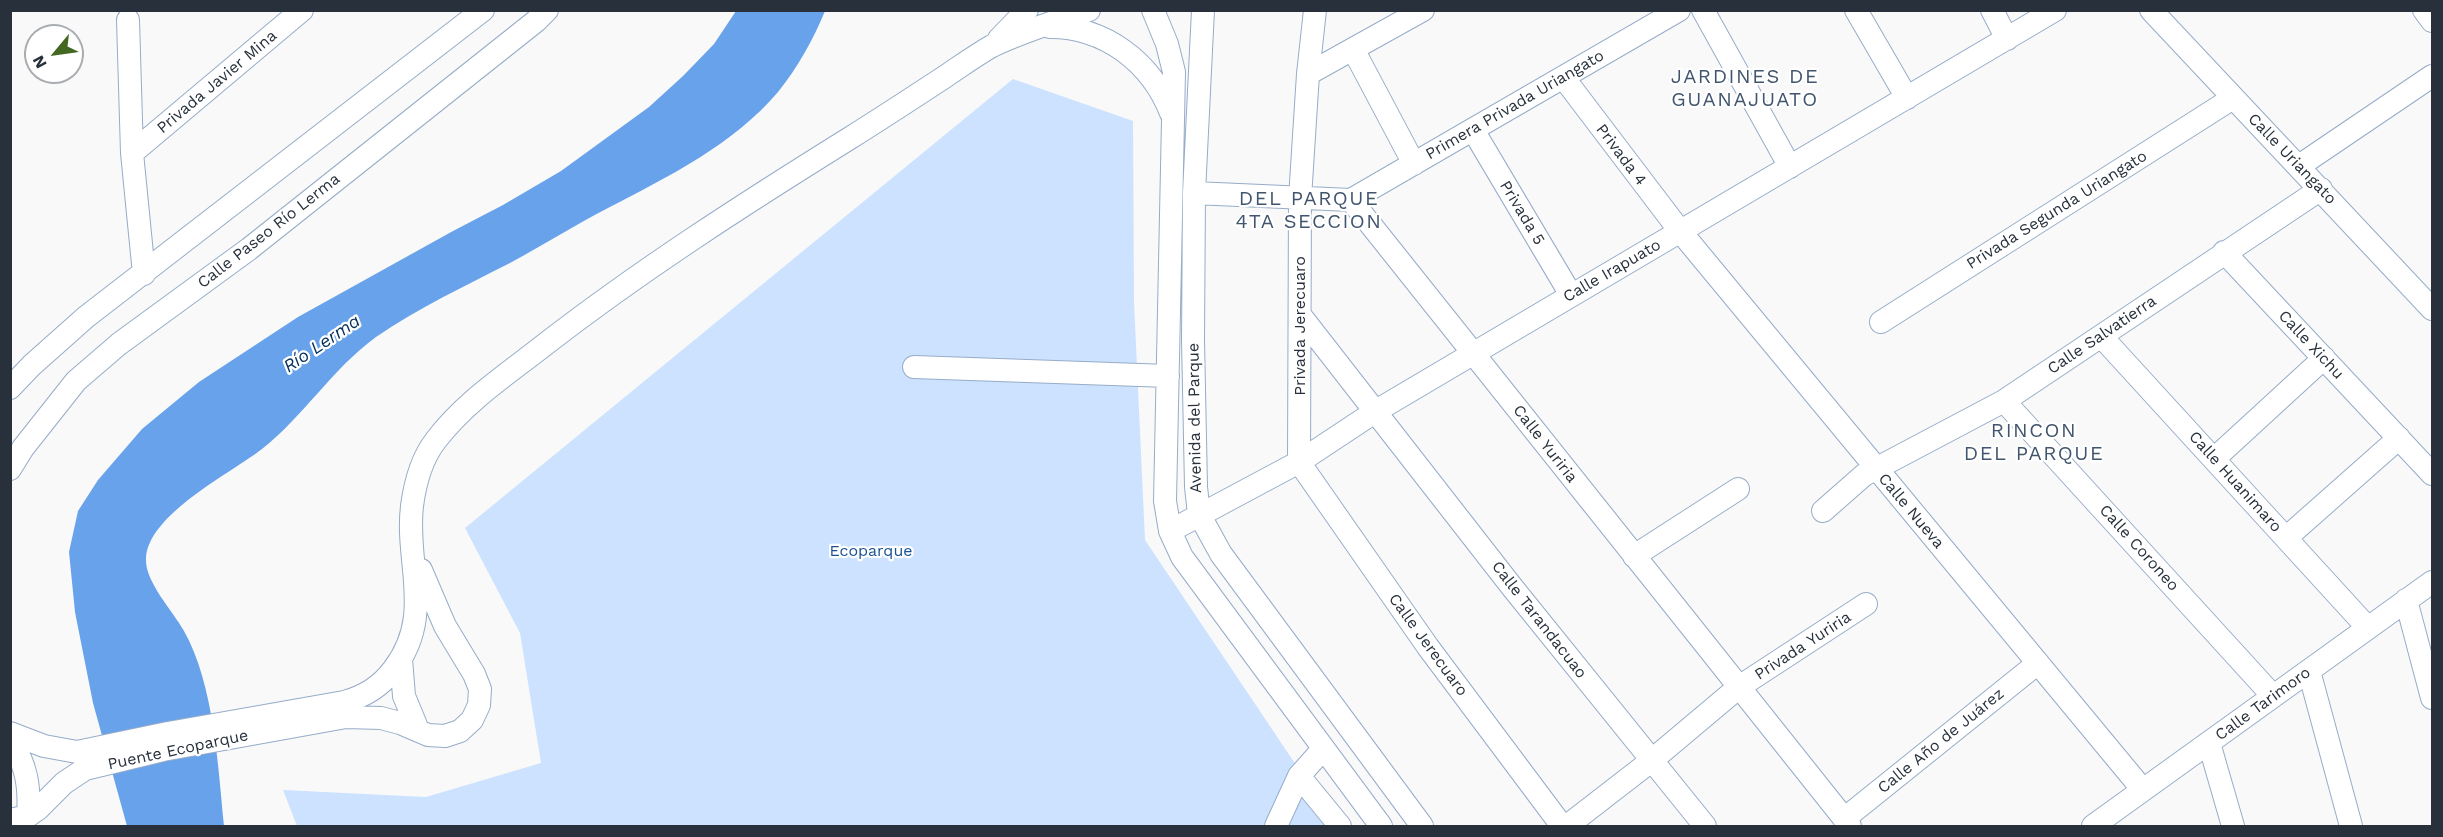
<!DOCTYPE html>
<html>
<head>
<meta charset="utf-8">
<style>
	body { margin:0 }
	#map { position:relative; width:2443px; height:837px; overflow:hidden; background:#f9f9f9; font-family:"Work Sans",sans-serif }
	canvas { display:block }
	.frame { position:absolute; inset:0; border:12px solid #27303b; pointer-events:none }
	.north { position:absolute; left:24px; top:24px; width:60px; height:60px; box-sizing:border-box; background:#fff; border:2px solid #a9acb1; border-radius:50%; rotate:241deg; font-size:16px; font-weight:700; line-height:24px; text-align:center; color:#27303b }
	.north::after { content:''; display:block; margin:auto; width:21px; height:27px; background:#436821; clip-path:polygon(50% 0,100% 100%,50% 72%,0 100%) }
</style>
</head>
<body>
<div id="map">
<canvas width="2443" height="837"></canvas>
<div class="frame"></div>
<div class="north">N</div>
</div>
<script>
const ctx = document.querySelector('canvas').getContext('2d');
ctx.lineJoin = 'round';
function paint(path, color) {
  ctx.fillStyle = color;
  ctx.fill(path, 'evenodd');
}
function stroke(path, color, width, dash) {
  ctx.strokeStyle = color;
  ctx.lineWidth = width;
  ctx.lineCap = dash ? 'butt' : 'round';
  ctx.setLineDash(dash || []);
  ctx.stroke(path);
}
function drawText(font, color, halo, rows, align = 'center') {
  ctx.font = font + ' "Work Sans",sans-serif';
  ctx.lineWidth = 4.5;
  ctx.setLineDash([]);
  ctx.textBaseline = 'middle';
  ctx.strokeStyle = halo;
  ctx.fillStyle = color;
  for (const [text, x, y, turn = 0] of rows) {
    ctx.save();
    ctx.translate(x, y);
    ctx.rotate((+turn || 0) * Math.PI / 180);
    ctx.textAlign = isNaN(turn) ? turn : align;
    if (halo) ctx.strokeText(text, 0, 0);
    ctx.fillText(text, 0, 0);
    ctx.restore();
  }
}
paint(new Path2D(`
	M 1013,79 L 1133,121 L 1134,302 L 1145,540 L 1337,826 L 297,826 L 283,790 L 426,797 L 541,763 L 520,633 L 465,528 Z`), '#cce2ff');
paint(new Path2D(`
	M 736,11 L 825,11 C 813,40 798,67 778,92 C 734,144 668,177 608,208 C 575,225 543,245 510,263 C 465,286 418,308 376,337 C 332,369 304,416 262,449 C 231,473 147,515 146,559 C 145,582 173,611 184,631 C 214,684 218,766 224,826 L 127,826 L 93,703 L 75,612 L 69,552 L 78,511 L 98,480 L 142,429 L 199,382 L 298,317 L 453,231 L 503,205 L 561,171 L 649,107 L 683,76 L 714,44 Z`), '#68a2eb');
const minor = new Path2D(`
	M 1153,10 L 1167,44 L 1174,72 L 1165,501 L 1170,531 L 1182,557 L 1381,826
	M 1203,10 L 1194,193 L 1193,340 L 1196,487 L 1199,514 L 1221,554 L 1422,826
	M 1315,10 L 1308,74 L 1300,198 L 1299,462 L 1428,647 L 1562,826
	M 1703,10 L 1790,167
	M 1856,10 L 1907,98
	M 1992,10 L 2007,39
	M 2151,10 L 2432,309
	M 2424,10 L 2432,21
	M 128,20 L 132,153 L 144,274
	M 1050,27 C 1105,27 1151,62 1171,113
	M 999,39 L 1027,10
	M 1353,49 L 1414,164
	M 1308,74 L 1423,10
	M 1563,77 L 1680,231 L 2143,790
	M 1473,130 L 1571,295
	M 132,153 L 302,10
	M 2299,166 L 2432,76
	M 1194,193 L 1351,200
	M 1351,200 L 1850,826
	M 1351,200 L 1679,10
	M 2224,252 L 2432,474
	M 1300,315 L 1512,587 L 1705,826
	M 1881,322 L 2233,98
	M 2101,336 L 2368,628
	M 914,367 L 1168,376
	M 10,388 L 32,365 L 86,317 L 483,10
	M 2004,401 L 2273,696
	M 2214,459 L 2324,358
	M 10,469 L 23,448 L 76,381 L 119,344 L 249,249 L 536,21 L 547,10
	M 1823,511 L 1864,475 L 2004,401 L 2321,189
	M 1170,531 L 1299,462 L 1376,411 L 2055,10
	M 2286,538 L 2399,438
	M 1634,556 L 1738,489
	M 2406,600 L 2432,698
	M 401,659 L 404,696 L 418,730
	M 2309,671 L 2351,826
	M 10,733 L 44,746 L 77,752 L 168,733 L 344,702 C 363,697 381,686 393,670 C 435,616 405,564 412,506 C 415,483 422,458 436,440 C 465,402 506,375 543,346 C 641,270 744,204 850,138 C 882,118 914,97 946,76 C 961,66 976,55 992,46 C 1023,31 1057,21 1089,10
	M 10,741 C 27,764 30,788 28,816
	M 2209,743 L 2233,826
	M 1299,776 L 1340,826
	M 1844,819 L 2038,663
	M 10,820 L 28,816 L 38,809 L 64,783 L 85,769 L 163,750 L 346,717 L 381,718 L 400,723 L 428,735 L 445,736 L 460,731 L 472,720 L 479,705 L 480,689 L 474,674 L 445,626 L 421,570
	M 1276,826 L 1299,776 L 1323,749
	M 1567,826 L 1651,761 L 1739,687 L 1866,604
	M 2093,826 L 2432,582`);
stroke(minor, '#96acc8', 24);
stroke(minor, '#fff', 22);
drawText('16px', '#27303b', '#fff', [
	["Privada Javier Mina",217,82,-40],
	["Primera Privada Uriangato",1515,105,-30],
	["Privada 4",1621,155,53],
	["Calle Uriangato",2292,159,46],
	["Privada Segunda Uriangato",2057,210,-32],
	["Privada 5",1522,213,59],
	["Calle Paseo Río Lerma",269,231,-38],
	["Calle Irapuato",1612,271,-30],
	["Privada Jerecuaro",1300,326,-90],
	["Calle Salvatierra",2102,335,-34],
	["Calle Xichu",2311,345,47],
	["Avenida del Parque",1195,418,-91],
	["Calle Yuriria",1545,444,52],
	["Calle Huanimaro",2235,482,48],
	["Calle Nueva",1911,511,50],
	["Calle Coroneo",2139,548,48],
	["Calle Tarandacuao",1539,620,52],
	["Calle Jerecuaro",1428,645,54],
	["Privada Yuriria",1803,646,-33],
	["Calle Tarimoro",2263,704,-36],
	["Calle Año de Juárez",1941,741,-39],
	["Puente Ecoparque",178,750,-12]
]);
drawText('16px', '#185193', '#fff', [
	["Ecoparque",871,551]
]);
drawText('italic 18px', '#032d5a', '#fff', [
	["Río Lerma",322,344,-34]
]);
ctx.letterSpacing = '1.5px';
drawText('20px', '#41556e', '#fff', [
	["JARDINES DE",1745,77],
	["GUANAJUATO",1745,100],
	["DEL PARQUE",1309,199],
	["4TA SECCION",1309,222],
	["RINCON",2034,431],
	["DEL PARQUE",2034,454]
]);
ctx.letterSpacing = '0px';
</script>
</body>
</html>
